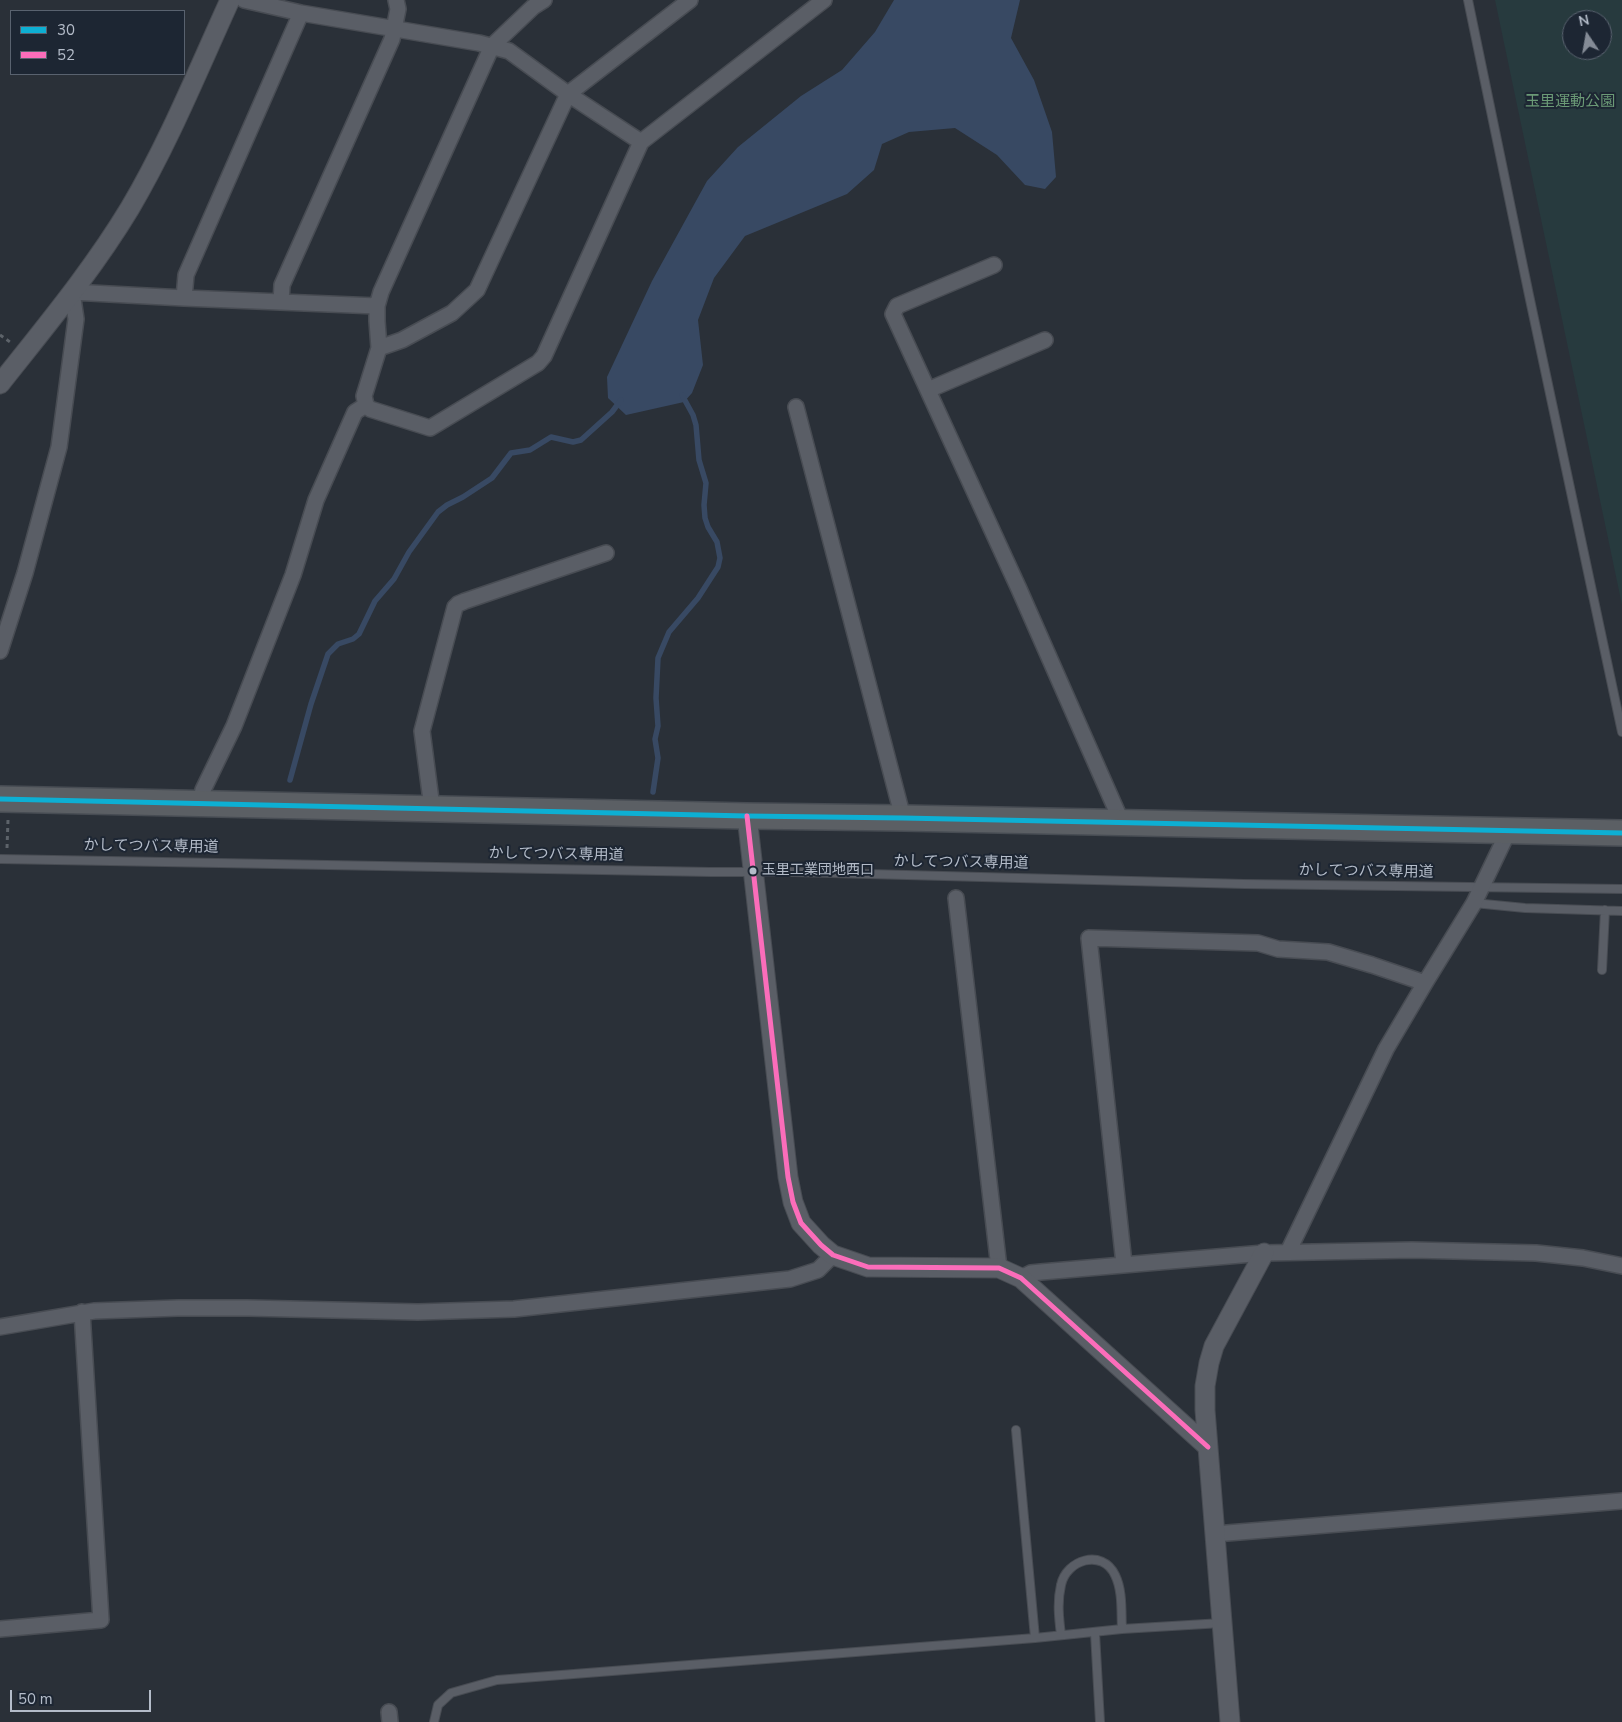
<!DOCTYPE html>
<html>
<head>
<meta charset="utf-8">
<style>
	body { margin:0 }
	#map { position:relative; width:1622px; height:1722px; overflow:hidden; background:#2a3038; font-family:"Nunito Sans",sans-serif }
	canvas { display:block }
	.legend { position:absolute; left:10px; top:10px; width:175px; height:65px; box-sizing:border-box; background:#1d2633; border:1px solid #59626f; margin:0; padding:6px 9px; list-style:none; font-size:15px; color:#b4bcc9 }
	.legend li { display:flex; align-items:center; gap:10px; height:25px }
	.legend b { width:25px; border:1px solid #59626f }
	.north { position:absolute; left:1562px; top:10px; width:50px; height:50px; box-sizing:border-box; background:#1d2633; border:1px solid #59626f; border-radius:50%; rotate:348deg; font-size:14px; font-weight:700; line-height:20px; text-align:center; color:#b4bcc9 }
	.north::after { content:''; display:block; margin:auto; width:18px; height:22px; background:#848b96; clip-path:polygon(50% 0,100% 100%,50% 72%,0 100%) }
	.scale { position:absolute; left:10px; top:1690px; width:141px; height:22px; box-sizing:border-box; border:2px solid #b4bcc9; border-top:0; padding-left:6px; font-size:15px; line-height:18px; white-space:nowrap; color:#b4bcc9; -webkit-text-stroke:4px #1d2633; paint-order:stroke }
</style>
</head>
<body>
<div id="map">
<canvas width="1622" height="1722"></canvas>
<ul class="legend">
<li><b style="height:6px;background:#0dafd3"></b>30</li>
<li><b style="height:6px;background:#fb6dba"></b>52</li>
</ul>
<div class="north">N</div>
<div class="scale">50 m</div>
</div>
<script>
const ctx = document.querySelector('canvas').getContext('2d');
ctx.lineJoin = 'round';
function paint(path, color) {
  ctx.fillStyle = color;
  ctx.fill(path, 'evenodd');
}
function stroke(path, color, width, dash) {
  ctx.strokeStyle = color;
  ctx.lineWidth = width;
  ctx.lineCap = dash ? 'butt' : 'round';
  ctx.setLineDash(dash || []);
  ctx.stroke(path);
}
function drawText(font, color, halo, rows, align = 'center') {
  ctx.font = font + ' "Nunito Sans","Noto Sans JP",sans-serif';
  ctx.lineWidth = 4;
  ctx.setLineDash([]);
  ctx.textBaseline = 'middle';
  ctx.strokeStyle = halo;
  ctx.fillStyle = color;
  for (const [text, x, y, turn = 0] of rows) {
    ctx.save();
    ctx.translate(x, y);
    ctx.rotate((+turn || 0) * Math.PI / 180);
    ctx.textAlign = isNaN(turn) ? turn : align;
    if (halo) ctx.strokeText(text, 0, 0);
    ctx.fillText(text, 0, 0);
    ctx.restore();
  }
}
paint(new Path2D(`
	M 1495,0 L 1622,0 L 1622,605 ZM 1572,20 L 1602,20 L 1602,50 L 1572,50 Z`), '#273a3e');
paint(new Path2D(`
	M 894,0 L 1020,0 L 1011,38 L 1034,80 L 1052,132 L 1056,177 L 1045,189 L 1025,185 L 997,155 L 955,128 L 909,132 L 882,144 L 874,170 L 847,194 L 745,236 L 714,278 L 698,320 L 703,365 L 692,393 L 684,402 L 626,415 L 608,398 L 607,377 L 652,281 L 707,181 L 738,147 L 801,96 L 842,70 L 875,32 Z`), '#384963');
stroke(new Path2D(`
	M 290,780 L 311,704 L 328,654 L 338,644 L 353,639 L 359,634 L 375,601 L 394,579 L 409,552 L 438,512 L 447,505 L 463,497 L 492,478 L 511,453 L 530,450 L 551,437 L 573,442 L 581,440 L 612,412 L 621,400
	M 653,792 L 658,758 L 655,739 L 658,726 L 656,698 L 658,658 L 669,632 L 698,598 L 718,567 L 720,558 L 717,542 L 708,527 L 705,518 L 704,505 L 706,483 L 699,460 L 696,425 L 693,415 L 682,395`), '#384963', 5.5);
const service = new Path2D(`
	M 1468,0 L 1529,295 L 1622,732
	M 0,859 L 710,872 L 794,872 L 1244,884 L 1622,889
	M 1474,903 L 1525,908 L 1622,911
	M 1602,970 L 1605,910
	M 1095,1633 L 1100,1722
	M 1061,1635 C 1059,1619 1057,1602 1061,1585 C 1066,1560 1102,1548 1115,1575 C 1123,1591 1121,1612 1122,1629
	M 1035,1638 L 1122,1629 L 1222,1623
	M 434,1722 L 438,1705 L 451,1693 L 497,1680 L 1035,1638 L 1016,1430`);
const minor = new Path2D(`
	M 244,0 L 301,13 L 479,43 L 509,51 L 568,94 L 641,142
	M 994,265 L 897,306 L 893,314 L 1019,589 L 1122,823
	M 184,298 L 186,275 L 301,13
	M 281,302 L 282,285 L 392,39 L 398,9 L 396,0
	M 379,348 L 402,340 L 452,313 L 477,290 L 568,94 L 690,0
	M 928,390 L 1045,340
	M 366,405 L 370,409 L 430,428 L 538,363 L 544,356 L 641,142 L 824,0
	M 796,407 L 903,818
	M 0,651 L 25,573 L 59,447 L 76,319 L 72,292 L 184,298 L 377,306
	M 200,803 L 203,790 L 234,726 L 293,575 L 316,500 L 355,412 L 366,405 L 364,396 L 379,348 L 377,321 L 377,306 L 381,292 L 492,46 L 533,7 L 544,0
	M 432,808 L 422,731 L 455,607 L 458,604 L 465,601 L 606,553
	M 956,898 L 999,1268
	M 1288,1252 L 1386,1049 L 1425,983 L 1474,903 L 1508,832
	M 1124,1264 L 1089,938 L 1258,943 L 1278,949 L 1328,952 L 1372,965 L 1425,983
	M 1021,1278 L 1031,1273 L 1041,1272 L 1264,1253 L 1412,1250 L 1536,1253 L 1583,1258 L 1622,1266
	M 0,1327 L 94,1311 L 178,1308 L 248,1308 L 418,1312 L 514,1309 L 790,1279 L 818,1270 L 833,1255
	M 1215,1534 L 1622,1501
	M 0,1629 L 101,1620 L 82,1312
	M 389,1712 L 390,1722`);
const tertiary = new Path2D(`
	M 0,384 C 45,327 92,271 130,208 C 169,142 198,70 230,0
	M 747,816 L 788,1177 L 793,1202 L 801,1223 L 821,1245 L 833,1255 L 868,1267 L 999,1268 L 1021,1278 L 1208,1447
	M 1230,1722 L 1205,1410 L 1205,1386 L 1209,1363 L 1214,1346 L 1264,1253`);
const trunk = new Path2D(`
	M 0,799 L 747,816 L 903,818 L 1622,833`);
stroke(service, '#484c53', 10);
stroke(minor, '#484c53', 18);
stroke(tertiary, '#484c53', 21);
stroke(trunk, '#474c53', 28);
stroke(new Path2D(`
	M 0,335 L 10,342
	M 7,848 L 8,820`), '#5d636a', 3, [4, 4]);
stroke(service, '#5a5e66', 8);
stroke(minor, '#5a5e66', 15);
stroke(tertiary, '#5a5e66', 19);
stroke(trunk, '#5b5f64', 25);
stroke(new Path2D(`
	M 0,799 L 747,816 L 903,818 L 1622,833`), '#0dafd3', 5);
stroke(new Path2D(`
	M 747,816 L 788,1177 L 793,1202 L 801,1223 L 821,1245 L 833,1255 L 868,1267 L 999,1268 L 1021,1278 L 1208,1447`), '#fb6dba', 5);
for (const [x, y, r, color] of [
	[753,871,4.5,"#b4bcc9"]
]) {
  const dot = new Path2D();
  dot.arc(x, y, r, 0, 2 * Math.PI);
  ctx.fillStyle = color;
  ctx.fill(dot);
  stroke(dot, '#1d2633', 2);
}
drawText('14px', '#b4bcc9', '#1d2633', [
	["玉里工業団地西口",762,871]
], 'left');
drawText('15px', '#6b9a76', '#1d2633', [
	["玉里運動公園",1570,102]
]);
drawText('15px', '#b4bcc9', '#1d2633', [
	["かしてつバス専用道",151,847,1],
	["かしてつバス専用道",556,855,1],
	["かしてつバス専用道",961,863,1],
	["かしてつバス専用道",1366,872,1]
]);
</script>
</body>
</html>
